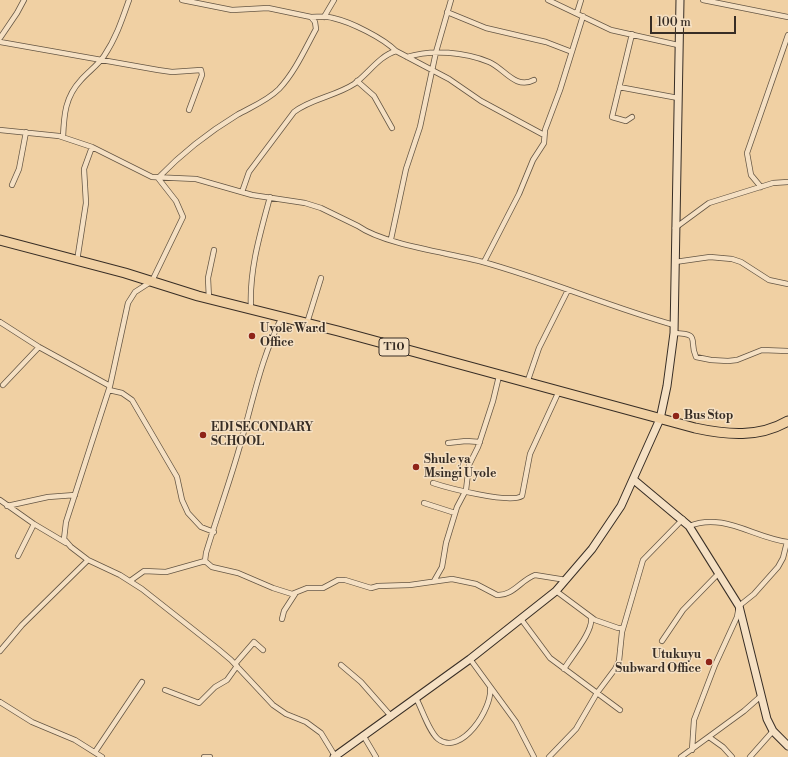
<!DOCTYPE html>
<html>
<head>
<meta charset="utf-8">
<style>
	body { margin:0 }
	#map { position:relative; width:788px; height:757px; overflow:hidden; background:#f0d0a3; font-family:"Libre Bodoni",serif }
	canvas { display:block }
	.scale { position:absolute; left:650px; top:16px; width:86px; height:18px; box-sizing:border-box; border:2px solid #372d25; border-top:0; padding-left:5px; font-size:12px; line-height:14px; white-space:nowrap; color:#372d25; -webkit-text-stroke:3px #f5e0c3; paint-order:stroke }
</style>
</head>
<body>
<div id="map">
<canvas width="788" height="757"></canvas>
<div class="scale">100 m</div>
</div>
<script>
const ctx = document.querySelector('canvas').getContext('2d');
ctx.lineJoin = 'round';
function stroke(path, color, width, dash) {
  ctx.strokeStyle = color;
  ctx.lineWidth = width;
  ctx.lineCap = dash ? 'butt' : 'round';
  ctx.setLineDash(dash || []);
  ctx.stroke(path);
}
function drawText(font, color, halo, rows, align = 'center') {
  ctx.font = font + ' "Libre Bodoni",serif';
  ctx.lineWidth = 3;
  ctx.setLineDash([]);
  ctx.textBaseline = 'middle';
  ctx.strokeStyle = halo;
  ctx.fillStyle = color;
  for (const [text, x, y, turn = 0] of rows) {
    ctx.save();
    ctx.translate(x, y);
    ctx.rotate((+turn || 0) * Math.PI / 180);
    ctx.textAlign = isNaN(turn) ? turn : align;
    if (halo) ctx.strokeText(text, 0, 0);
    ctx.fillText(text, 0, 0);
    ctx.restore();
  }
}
const street = new Path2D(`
	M 182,0 L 232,10 L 268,8 L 311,17 L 315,22 L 316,29 C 305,49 295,72 279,89 C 267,101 251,107 237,115 C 209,132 181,154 158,178 L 176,201 L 183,217 L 152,281 L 135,292 L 128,303 L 110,386 L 66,522 L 64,539 L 71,547 L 88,560 L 120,575 L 142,589 L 218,649 L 231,660 L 273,705 L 286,714 L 306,722 L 321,733 L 335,756
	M 548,0 L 611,30 L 678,45
	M 703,0 L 788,17
	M 447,12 L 486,28 L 546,42 L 572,52
	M 577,13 L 581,0
	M 311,17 C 319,17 326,16 333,18 C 351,22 383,38 396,51
	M 324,17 L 334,0
	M 0,38 L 17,13 L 24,0
	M 0,42 L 158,70 L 172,72 L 201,70 L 202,75 L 189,110
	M 407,57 C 432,49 465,52 489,62 C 504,68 515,90 534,80
	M 357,81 L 374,96 L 392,128
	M 619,87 L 678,98
	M 632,117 L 626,121 L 612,117 L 632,34
	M 0,130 L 59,136 L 92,147 L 152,177 L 196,179 L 252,195 L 305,203 L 321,208 L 358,226 C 385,245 450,253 483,262 C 548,280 610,307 674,325
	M 63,137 C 64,115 65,97 81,80 C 88,72 98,65 104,56 C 116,38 122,20 129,0
	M 12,185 L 19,169 L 26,132
	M 761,187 L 751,175 L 747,153 L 788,35
	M 242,192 L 249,172 L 294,112 C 310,99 336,96 354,84 C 368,74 379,56 396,51 L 449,79 L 481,101 L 544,135
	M 675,228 L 709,203 L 773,183 L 788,182
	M 391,239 L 406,169 L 420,127 L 436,52 L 451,0
	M 77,261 L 86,203 L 84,169 L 92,147
	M 484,262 L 519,194 L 533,160 L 544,143 L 545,130 L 560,90 L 583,16
	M 675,262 L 710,257 L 732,259 L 741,262 L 769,280 L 788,284
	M 209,299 L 208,278 L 214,250
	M 251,309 C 249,270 260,234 270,197
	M 282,317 C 262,355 253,400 241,442 C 231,479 217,516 206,553 L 205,561 L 212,567 L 238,573 L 273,588 L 292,594 L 307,588 L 323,588 L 338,580 L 345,580 L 371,588 L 378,586 L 410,585 L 452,579 L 476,584 L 497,595 C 513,596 521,580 535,575 L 566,580
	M 0,322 L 39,347 L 110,386
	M 307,323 L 321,278
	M 674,333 C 702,334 688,340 696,357 L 711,360 L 728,361 L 737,360 L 762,350 L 788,351
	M 527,383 L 539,348 L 568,290
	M 3,385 L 39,347
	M 109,390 L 122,393 L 132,400 L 177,477 L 182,500 L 188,513 L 201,527 L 214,532
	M 448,443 L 466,441 L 480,442
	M 433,483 C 448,488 510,504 522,496 L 530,454 L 559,391
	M 0,500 L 34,524 L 66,543
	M 424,503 L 455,513
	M 7,506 L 48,497 L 75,495
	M 689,526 C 724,512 754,538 788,542
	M 18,556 L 34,524
	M 130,581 L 144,571 L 166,572 L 205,561
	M 434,581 L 442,567 L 446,543 L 457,507 L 466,490 L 469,465 L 478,447 L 493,401 L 499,376
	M 556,591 L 595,620 L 618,628 L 623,628
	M 282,619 L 284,611 L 295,594
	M 521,619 L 550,658 L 620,710
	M 662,641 L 683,610 L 718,574
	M 0,651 L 22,625 L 88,560
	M 470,659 L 516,722 L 534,757
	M 235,664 L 254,642 L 263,650
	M 341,665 L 361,682 L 390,715
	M 564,669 C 571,657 594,631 591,617
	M 165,690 L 199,703 L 215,687 L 227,680 L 237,666
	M 416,698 C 422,709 429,732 438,739 C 461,757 493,708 490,688
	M 0,702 L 32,722 L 75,740 L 102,757
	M 363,735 L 376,757
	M 709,737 L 723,747 L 732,757
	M 692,750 L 694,720 L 715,665 L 737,617 L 739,606 L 754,594 L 778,567 L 783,558 L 787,542
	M 95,752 L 142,682
	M 204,757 L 210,757
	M 549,757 L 576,729 L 597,693 L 615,669 L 619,661 L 622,632 L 643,560 L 683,519
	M 681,757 L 744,711 L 761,696
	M 750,757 L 773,731`);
const secondary = new Path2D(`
	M 634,480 L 689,526 L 739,606 L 767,719 L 773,731 L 788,746
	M 334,757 L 470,659 L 556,591 L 592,549 L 621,506 L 660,419 L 667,386 L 674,333 L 680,0`);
const highway = new Path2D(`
	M 0,240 L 125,273 L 198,296 L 338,331 L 695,428 C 727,435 759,438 788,421`);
stroke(street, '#655644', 6);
stroke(secondary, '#372d25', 9);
stroke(highway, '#372d25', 11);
stroke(street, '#f5e0c3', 4.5);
stroke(secondary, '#f5e0c3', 7);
stroke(highway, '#f0d0a3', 9);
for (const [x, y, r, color] of [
	[252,336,4,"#8f2418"],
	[676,416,4,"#8f2418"],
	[203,435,4,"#8f2418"],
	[416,467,4,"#8f2418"],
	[709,662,4,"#8f2418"]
]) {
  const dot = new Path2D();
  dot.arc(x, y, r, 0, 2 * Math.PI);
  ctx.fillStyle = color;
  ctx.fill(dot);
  stroke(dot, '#f5e0c3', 1.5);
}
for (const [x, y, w] of [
	[394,347,30]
]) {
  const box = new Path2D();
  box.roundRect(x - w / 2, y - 9, w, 18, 3);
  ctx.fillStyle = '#f5e0c3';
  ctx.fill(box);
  stroke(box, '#372d25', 1);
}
drawText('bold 11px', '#372d25', null, [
	["T10",394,347]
]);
drawText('bold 12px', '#372d25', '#f5e0c3', [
	["Uyole Ward",260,329],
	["Office",260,343],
	["Bus Stop",684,416],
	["EDI SECONDARY",211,428],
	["SCHOOL",211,442],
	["Shule ya",424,460],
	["Msingi Uyole",424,474],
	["Utukuyu",701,655,"right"],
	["Subward Office",701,669,"right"]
], 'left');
</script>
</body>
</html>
